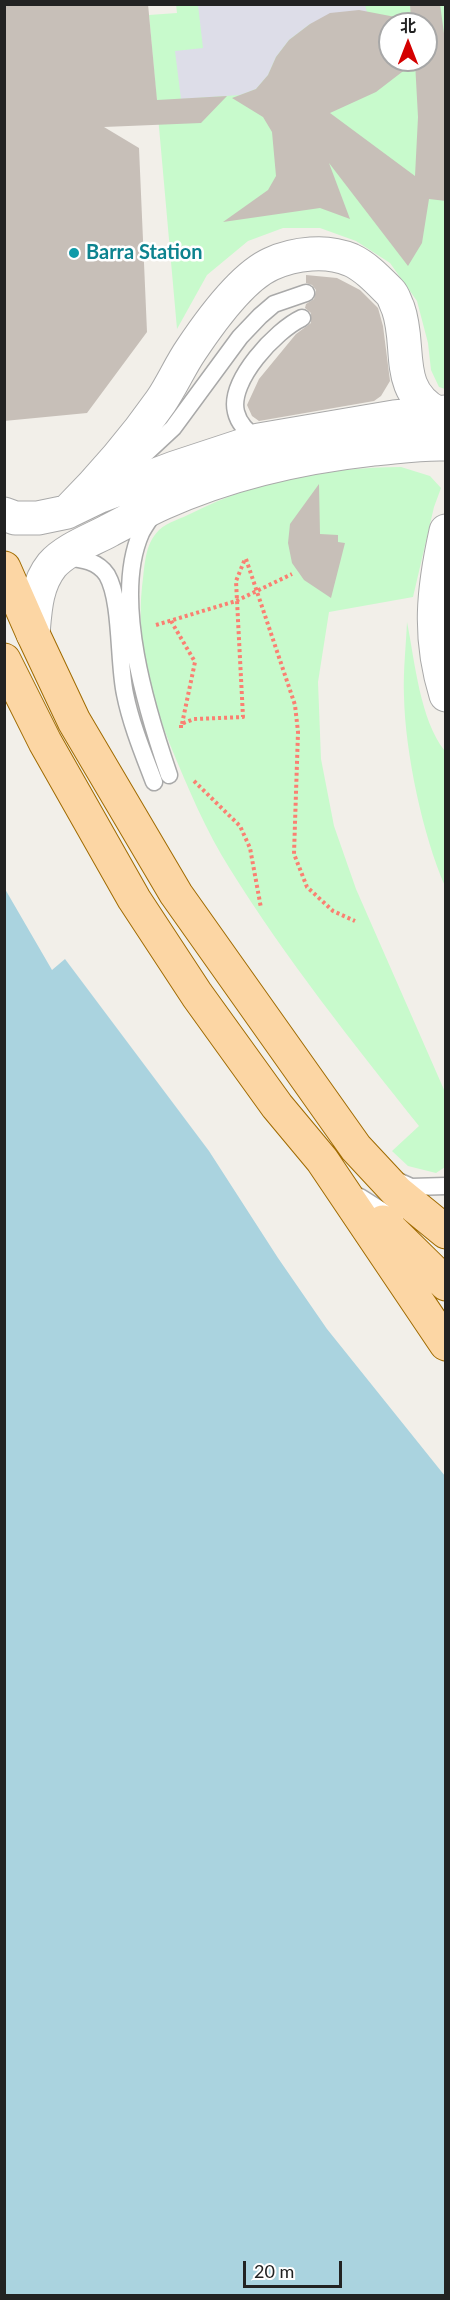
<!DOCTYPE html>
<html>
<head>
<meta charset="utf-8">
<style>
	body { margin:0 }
	#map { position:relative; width:450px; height:2300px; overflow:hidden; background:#f2efe9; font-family:Lato,"Noto Sans SC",sans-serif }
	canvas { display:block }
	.frame { position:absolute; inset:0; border:6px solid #222; pointer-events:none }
	.north { position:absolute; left:378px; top:12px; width:60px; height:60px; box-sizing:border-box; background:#fff; border:2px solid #a7a7a7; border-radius:50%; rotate:0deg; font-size:16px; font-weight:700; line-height:24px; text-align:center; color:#222 }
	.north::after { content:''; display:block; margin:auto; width:21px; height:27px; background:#d40000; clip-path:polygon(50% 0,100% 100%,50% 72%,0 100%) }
	.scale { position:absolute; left:243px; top:2261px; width:99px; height:27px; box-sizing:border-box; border:3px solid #222; border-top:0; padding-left:8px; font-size:18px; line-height:21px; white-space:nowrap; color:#222; -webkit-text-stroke:4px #fff; paint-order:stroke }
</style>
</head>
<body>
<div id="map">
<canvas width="450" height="2300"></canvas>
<div class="frame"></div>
<div class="north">北</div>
<div class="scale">20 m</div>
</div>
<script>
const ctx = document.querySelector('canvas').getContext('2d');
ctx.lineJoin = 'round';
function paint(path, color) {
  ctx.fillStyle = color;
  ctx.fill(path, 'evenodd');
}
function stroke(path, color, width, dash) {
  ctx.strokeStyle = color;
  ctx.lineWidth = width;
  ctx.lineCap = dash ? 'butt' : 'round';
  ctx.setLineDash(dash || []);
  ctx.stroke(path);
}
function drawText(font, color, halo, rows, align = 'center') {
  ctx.font = font + ' Lato,sans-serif';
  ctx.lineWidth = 5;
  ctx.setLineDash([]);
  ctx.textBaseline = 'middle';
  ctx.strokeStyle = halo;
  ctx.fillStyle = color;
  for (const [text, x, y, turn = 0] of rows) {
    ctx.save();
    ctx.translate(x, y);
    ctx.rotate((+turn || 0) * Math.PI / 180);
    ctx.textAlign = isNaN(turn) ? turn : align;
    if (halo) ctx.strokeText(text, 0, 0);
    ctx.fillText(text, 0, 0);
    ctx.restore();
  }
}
paint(new Path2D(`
	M 176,4 L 445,5 L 445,389 L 439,387 L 431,370 L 428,343 L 417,301 L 390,263 L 356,241 L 320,228 L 283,228 L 248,241 L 207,275 L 177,329 L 149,15 L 177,13 ZM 390,24 L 426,24 L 426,60 L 390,60 Z
	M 401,467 L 430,476 L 441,488 L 434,507 L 413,597 L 329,612 L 318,682 L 321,759 L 334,826 L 356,889 L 445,1092 L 445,1167 L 436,1173 L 408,1166 L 392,1151 L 419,1126 C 353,1043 286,959 230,869 C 206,831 188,788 171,747 C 151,696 136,642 142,587 C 145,566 144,545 159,530 C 167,522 183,518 192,513 C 260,479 326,468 401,467 Z
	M 407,622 C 415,662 420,720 445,751 L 445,886 C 423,836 405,752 404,696 C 403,672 406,646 407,622 Z`), '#c8facc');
paint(new Path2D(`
	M 198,5 L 365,5 L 367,12 L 310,24 L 289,40 L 276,57 L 268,75 L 256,89 L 240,95 L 181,99 L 175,51 L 203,48 Z`), '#dddde8');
paint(new Path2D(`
	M 5,889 L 52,970 L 65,959 L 209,1151 L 278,1258 L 327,1329 L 445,1476 L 445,2295 L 5,2295 Z`), '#aad3df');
paint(new Path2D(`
	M 4,4 L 148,4 L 157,100 L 227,96 L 201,123 L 104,127 L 139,148 L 147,332 L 87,413 L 4,421 Z
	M 410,4 L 440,4 L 446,48 L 446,201 L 429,199 L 422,243 L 408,266 L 329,163 L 350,219 L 320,208 L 223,222 L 268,190 L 276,176 L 272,132 L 263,117 L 232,98 L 256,89 L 268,75 L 276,57 L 289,40 L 310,24 L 330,13 L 359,10 L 411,20 ZM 390,24 L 426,24 L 426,60 L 390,60 ZM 415,62 L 418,117 L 415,176 L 330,113 L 376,92 Z
	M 306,275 L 337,278 L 360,290 L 378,308 L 383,326 L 390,381 L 381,396 L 374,401 L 259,421 L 252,416 L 247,405 L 259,379 L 296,334 L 311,323 L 311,313 L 305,308 L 306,304 L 314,299 L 316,290 L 312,285 L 306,283 Z
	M 319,484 L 320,534 L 338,535 L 338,542 L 345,543 L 331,598 L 304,580 L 292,563 L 288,543 L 290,524 Z`), '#c7bfb8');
const service = new Path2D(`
	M 259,440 C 248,433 239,425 236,412 C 228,381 276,330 302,318
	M 116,481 L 173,428 L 240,337 L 260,316 L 274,304 L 306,293
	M 153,514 C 149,520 144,527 141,533 C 112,599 147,711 169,775
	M 66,557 C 82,559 98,561 107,575 C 122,601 118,662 125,694 C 131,724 143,753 154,782
	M 398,1181 L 411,1187 L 446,1186
	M 360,1197 L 395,1219`);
const minor = new Path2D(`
	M 67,512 C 101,478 133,441 161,401 C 172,385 180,366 191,350 C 209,323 242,277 271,264 C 284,258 297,255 311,254 C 323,253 339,255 351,260 C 366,267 378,280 390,292 C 394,296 395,302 398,308 C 412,347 393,389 437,413
	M 4,514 L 15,518 L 38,518 L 67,512 L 100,496 L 174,468 L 259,440 L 394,417 L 446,412
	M 446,531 C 433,590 428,637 446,695
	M 33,634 C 35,610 36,585 52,565 C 66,549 92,540 110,530 C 128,521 145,511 163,503 C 229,473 301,457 373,449 C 397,447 421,443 446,444`);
const primary = new Path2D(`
	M 4,568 L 33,634 L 74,721 L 176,894 L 356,1148 L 397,1192 L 446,1232
	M 4,660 L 45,742 L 134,899 L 197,995 L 277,1106 L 322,1160 L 446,1344
	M 383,1222 L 446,1284`);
stroke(service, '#a9a9a9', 19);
stroke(minor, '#a9a9a9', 35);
stroke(primary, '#a06b00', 35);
stroke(new Path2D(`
	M 246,559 L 295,705 L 298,732 L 294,854 L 307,887 L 333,911 L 355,921
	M 171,621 L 195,662 L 182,724
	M 156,625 L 236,601 L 292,574
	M 181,728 L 181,724 L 194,719 L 243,717 L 236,581 L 245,559
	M 194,781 L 240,826 L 250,848 L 261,908`), '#fa8072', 4, [3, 3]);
stroke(service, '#fff', 16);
stroke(minor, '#fff', 33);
stroke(primary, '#fcd6a4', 33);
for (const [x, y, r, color] of [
	[74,253,6,"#0f9aa8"]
]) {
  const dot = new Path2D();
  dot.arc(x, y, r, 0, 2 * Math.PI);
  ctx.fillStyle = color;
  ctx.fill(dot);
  stroke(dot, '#fff', 2);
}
drawText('bold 20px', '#0d838f', '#fff', [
	["Barra Station",86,253]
], 'left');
</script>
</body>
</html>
